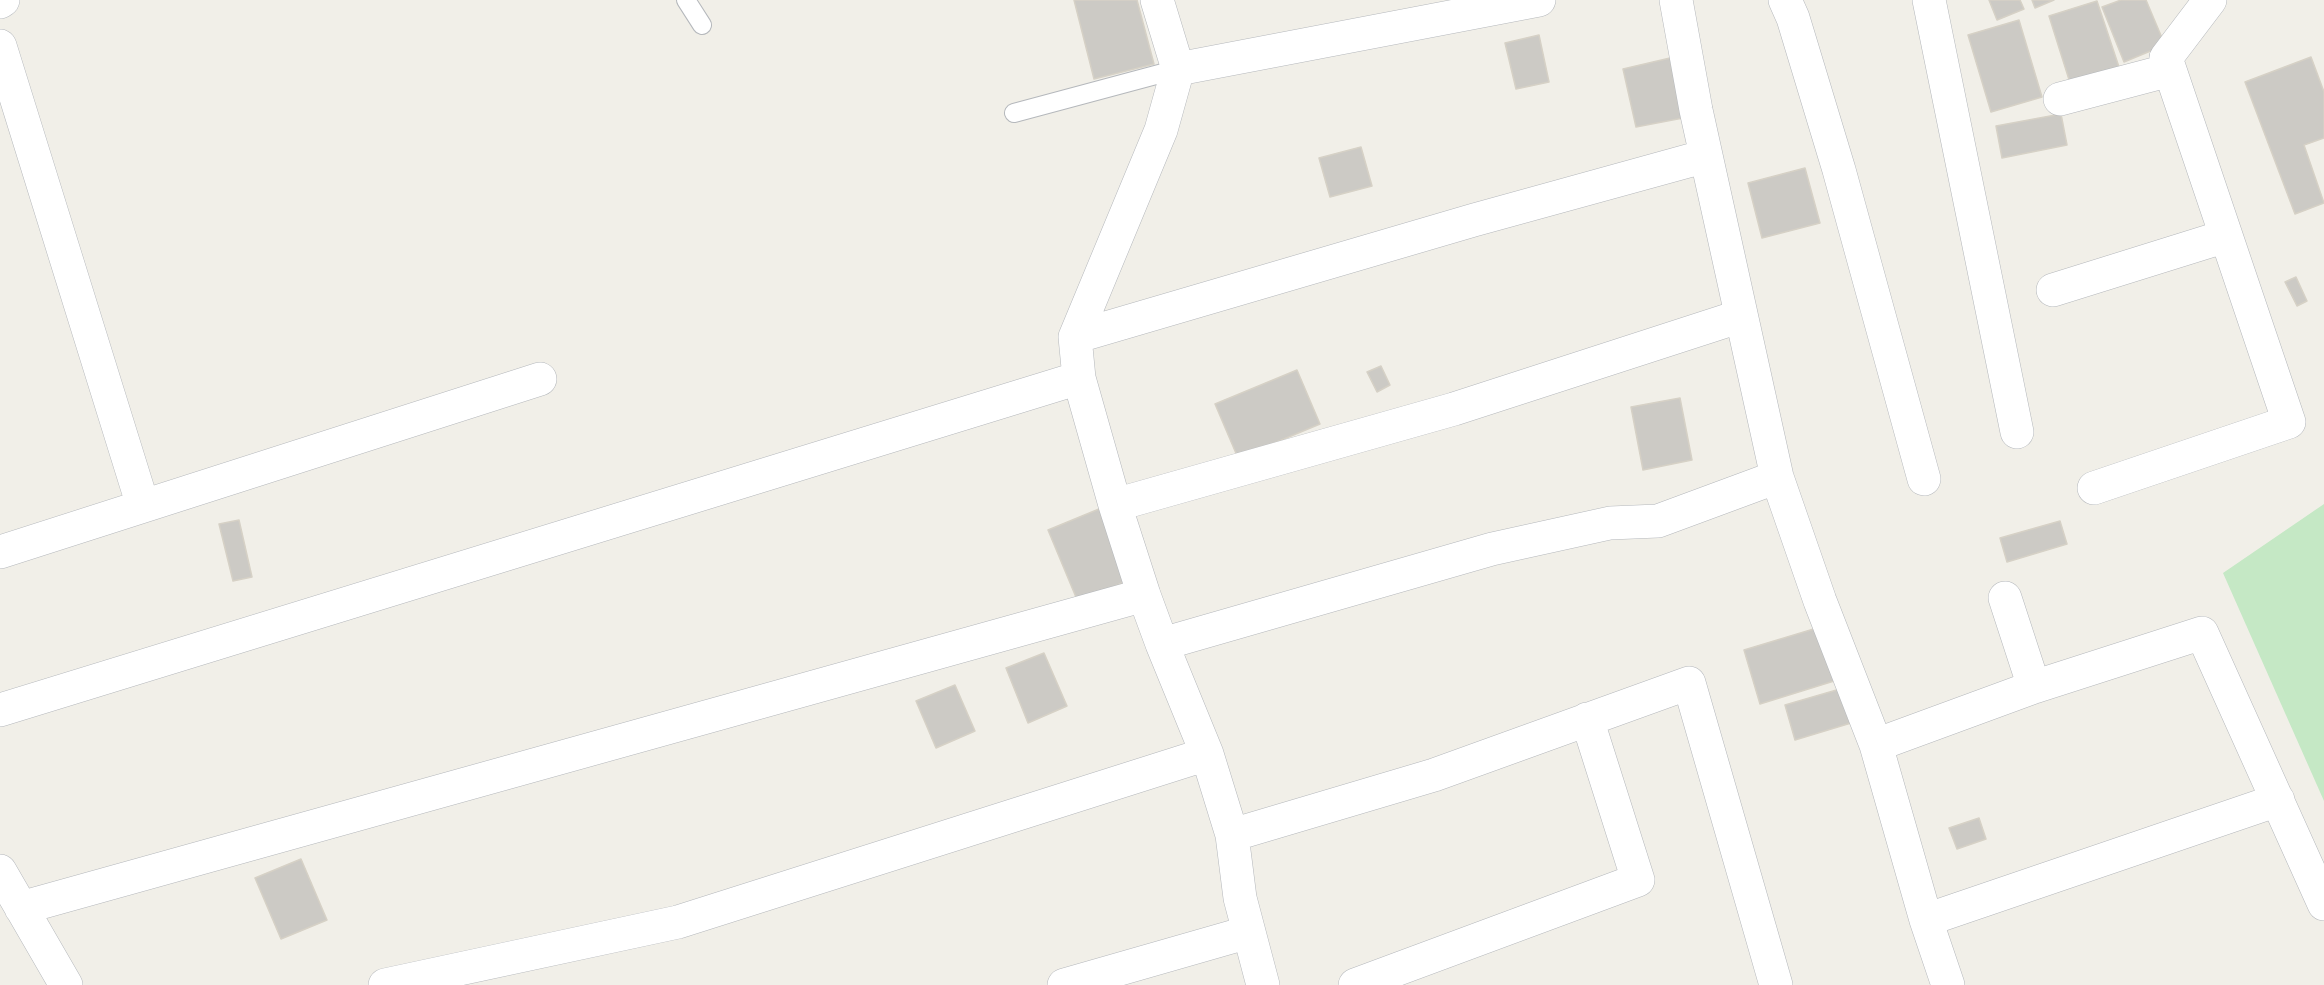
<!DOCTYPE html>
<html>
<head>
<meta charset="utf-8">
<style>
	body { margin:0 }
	canvas { display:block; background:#f1efe8 }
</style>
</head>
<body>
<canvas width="2324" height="985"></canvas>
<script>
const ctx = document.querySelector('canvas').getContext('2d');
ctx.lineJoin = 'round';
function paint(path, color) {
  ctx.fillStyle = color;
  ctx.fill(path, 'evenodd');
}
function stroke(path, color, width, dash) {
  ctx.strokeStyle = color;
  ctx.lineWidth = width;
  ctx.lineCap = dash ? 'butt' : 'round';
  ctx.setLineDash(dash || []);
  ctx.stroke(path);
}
paint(new Path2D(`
	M 2324,504 L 2324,801 L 2223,573 Z`), '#c5e8c5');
const building = new Path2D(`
	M 1074,0 L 1137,0 L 1154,64 L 1094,79 Z
	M 1989,0 L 2020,0 L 2024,9 L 1997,20 Z
	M 2032,0 L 2054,0 L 2035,8 Z
	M 2121,0 L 2146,0 L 2165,45 L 2124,62 L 2102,7 Z
	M 2097,1 L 2120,70 L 2071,86 L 2049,16 Z
	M 2019,20 L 2042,97 L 1991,112 L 1968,35 Z
	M 1539,35 L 1549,82 L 1516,89 L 1505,43 Z
	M 2311,57 L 2324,92 L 2324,138 L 2304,145 L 2324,203 L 2295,214 L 2245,82 Z
	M 1670,58 L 1683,118 L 1636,127 L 1623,69 Z
	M 2061,114 L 2067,145 L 2002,158 L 1996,126 Z
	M 1361,147 L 1372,186 L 1330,197 L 1319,158 Z
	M 1805,168 L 1820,223 L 1762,238 L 1748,183 Z
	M 2296,277 L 2307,301 L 2297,306 L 2285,282 Z
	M 1381,366 L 1390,385 L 1377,392 L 1367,372 Z
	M 1297,370 L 1320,424 L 1238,458 L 1215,404 Z
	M 1680,398 L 1692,460 L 1643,470 L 1631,407 Z
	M 1099,509 L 1129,580 L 1078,602 L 1048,530 Z
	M 239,520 L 252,577 L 233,581 L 219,524 Z
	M 2060,521 L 2067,544 L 2007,562 L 2000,538 Z
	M 1817,628 L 1834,681 L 1760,704 L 1744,650 Z
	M 1044,653 L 1067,706 L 1028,723 L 1006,668 Z
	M 955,685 L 975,731 L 936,748 L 916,701 Z
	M 1840,689 L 1851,723 L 1795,740 L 1785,705 Z
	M 1979,818 L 1986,839 L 1957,849 L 1949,828 Z
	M 301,859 L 327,920 L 281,939 L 255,878 Z`);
paint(building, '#cccac5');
stroke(building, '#d6d1c6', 1.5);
const service = new Path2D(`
	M 686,0 L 702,25
	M 1014,113 L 1178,69`);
const minor = new Path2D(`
	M 1157,0 L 1178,69 L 1161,130 L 1075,337 L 1079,378 L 1115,505 L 1144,595 L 1162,644 L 1207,754 L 1232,835 L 1240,898 L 1263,985
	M 1676,0 L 1696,110 L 1777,477 L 1820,601 L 1876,745 L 1926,920 L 1948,985
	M 1785,0 L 1793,18 L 1839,170 L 1924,479
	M 1929,0 L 2017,432
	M 0,46 L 143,506
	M 1178,69 L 1539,0
	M 2060,99 L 2170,70
	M 2053,290 L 2226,236
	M 1075,337 L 1474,220 L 1706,156
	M 2094,488 L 2289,422 L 2166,58 L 2210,0
	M 1115,505 L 1454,409 L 1741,316
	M 0,552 L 540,379
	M 2005,598 L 2034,687
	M 1162,644 L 1492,549 L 1610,523 L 1658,521 L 1777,477
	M 0,710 L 1079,378
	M 1876,745 L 2034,687 L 2202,633 L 2324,904
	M 1232,835 L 1434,775 L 1689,683 L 1776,985
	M 0,871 L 66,985
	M 21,908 L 1144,595
	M 1926,920 L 2278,800
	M 385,985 L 678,922 L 1207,754
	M 1064,985 L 1249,932
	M 1355,985 L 1638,880 L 1587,719`);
const secondary = new Path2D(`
	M 0,2 L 3,0`);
stroke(service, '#b5b8bc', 20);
stroke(minor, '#b5b8bc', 34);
stroke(secondary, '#b6babf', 34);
stroke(service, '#fff', 18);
stroke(minor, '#fff', 33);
stroke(secondary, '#fff', 33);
</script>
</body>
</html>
